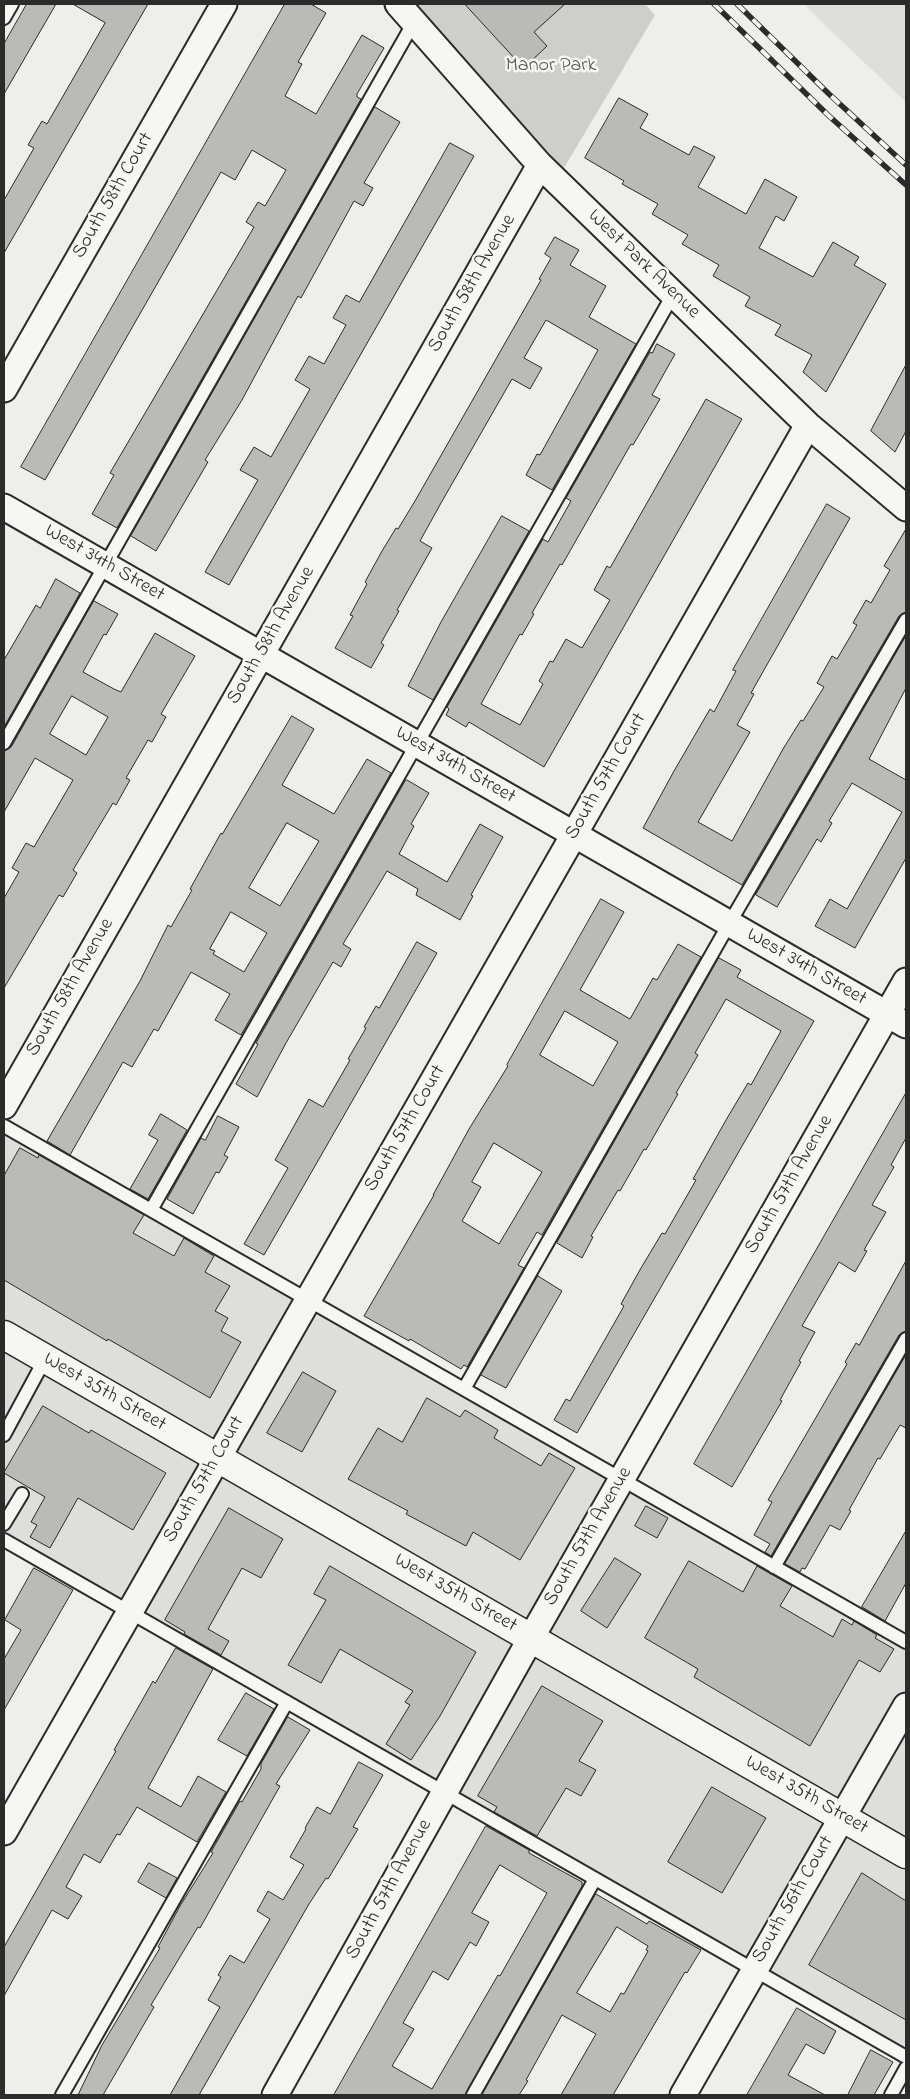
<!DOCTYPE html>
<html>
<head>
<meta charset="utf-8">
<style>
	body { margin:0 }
	#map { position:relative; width:910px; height:2099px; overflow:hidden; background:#eeeeea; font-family:"Indie Flower",sans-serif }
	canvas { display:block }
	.frame { position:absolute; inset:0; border:5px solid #2b2b2b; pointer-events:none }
</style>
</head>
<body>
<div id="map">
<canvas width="910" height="2099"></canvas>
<div class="frame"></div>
</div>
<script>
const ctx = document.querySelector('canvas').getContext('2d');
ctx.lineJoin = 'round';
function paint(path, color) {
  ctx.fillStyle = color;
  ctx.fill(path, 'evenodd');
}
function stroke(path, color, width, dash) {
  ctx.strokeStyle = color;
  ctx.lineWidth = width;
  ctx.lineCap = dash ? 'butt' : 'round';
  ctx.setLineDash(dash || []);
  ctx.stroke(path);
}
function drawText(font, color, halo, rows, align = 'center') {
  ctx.font = font + ' "Indie Flower",sans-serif';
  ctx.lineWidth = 5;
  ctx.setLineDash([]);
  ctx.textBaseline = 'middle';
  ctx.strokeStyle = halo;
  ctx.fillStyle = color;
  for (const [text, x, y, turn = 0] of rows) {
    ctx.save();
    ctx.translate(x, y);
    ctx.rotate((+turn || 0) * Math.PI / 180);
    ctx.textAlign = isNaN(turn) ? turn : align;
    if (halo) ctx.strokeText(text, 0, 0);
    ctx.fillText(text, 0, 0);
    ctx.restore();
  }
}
paint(new Path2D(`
	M 804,4 L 906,4 L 906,102 L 831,31 Z
	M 4,1119 L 906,1634 L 906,2052 L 4,1535 Z`), '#dededb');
paint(new Path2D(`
	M 407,4 L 645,4 L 655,15 L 561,173 Z`), '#cececa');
const building = new Path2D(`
	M 27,4 L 56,4 L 4,94 L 4,44 Z
	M 73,4 L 148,4 L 4,253 L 4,200 L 34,148 L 28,145 L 42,121 L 47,124 L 105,23 Z
	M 285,4 L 311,4 L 326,13 L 298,62 L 302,64 L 285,96 L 316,114 L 362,35 L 384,48 L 357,94 L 357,97 L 361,99 L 117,528 L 92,514 L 114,475 L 110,473 L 254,227 L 246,222 L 258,202 L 265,206 L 286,170 L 252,150 L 235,180 L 221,172 L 45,480 L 21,467 Z
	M 465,4 L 565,4 L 534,32 L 547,46 L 524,68 Z
	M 619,98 L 648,114 L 640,128 L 689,155 L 694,146 L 715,157 L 698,187 L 746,214 L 765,179 L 797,197 L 784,221 L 776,216 L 759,248 L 813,277 L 833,242 L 859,257 L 854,265 L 886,284 L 826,392 L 803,372 L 812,355 L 775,335 L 781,325 L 745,306 L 750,297 L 713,276 L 719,265 L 682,244 L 688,235 L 652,214 L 658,204 L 622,184 L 624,181 L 585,158 Z
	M 375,107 L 400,122 L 364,183 L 373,188 L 363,206 L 354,201 L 301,298 L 298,296 L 242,400 L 205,460 L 208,462 L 156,551 L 131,536 Z
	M 450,143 L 474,156 L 229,585 L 205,572 L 258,480 L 240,470 L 254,447 L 271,457 L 310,389 L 295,380 L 309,356 L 324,364 L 346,325 L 333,318 L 346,295 L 359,302 Z
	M 555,237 L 579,250 L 570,265 L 606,286 L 589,317 L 636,344 L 552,490 L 526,475 L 537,454 L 540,455 L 598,350 L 546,320 L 524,358 L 542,368 L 530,389 L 512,379 L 441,503 L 420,541 L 432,548 L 397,610 L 399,611 L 381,643 L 384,645 L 371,668 L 335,648 L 353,616 L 350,615 L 367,584 L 365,582 L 382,551 L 396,528 L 398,529 L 415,501 L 541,280 L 539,279 L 551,258 L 545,254 Z
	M 657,344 L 675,354 L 652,395 L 660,399 L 633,445 L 631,444 L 562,565 L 560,564 L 532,613 L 534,614 L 522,635 L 520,634 L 481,704 L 520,725 L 543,684 L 539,681 L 550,661 L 553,662 L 566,639 L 582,648 L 610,600 L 594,590 L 607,566 L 610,568 L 706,399 L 742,419 L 544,767 L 469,722 L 466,727 L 446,715 L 449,709 L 447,707 L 543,539 L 548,542 L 571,501 L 566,498 L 650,352 L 652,353 Z
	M 906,365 L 906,431 L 895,452 L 871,431 Z
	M 827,504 L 850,518 L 751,693 L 754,694 L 737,725 L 750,732 L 698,822 L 732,841 L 783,749 L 801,720 L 803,721 L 824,687 L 817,683 L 832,656 L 837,659 L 857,625 L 853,623 L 866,600 L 871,603 L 890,570 L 884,566 L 906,529 L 906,612 L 899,616 L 742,885 L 643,828 L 674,771 L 710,709 L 714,712 L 736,671 L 733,670 Z
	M 502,516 L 529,531 L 433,700 L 408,686 L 441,622 Z
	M 56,579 L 80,593 L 4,727 L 4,660 L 36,605 L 40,608 Z
	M 94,601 L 118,614 L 106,635 L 104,634 L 83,672 L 114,689 L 121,692 L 155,633 L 195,656 L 161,714 L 166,717 L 152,742 L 148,740 L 126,778 L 130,780 L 116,805 L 113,803 L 73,870 L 77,873 L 63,897 L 59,895 L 4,988 L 4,898 L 19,872 L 12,868 L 26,843 L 34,847 L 73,780 L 35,758 L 4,812 L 4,751 L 11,747 ZM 72,696 L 108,717 L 86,755 L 50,734 Z
	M 906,636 L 906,688 L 869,759 L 906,780 L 906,858 L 855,948 L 815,926 L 830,899 L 847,909 L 902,812 L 852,783 L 829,821 L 832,823 L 821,842 L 817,839 L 777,907 L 756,895 Z
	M 292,716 L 314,729 L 282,785 L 334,814 L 367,759 L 391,773 L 241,1035 L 215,1020 L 230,994 L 191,972 L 158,1031 L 154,1029 L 132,1067 L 123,1062 L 70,1155 L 47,1141 L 140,981 L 168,925 L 171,927 L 192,890 L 190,889 L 221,833 L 222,834 ZM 287,823 L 319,841 L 280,906 L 249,888 ZM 231,912 L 267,933 L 244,972 L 213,954 L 215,951 L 210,949 Z
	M 407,780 L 429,793 L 411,824 L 414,826 L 399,854 L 447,882 L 480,824 L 503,837 L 471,895 L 473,896 L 460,920 L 416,895 L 418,889 L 387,871 L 343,944 L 351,949 L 341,967 L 333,962 L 286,1043 L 257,1097 L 236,1084 L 258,1044 L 256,1043 L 405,781 Z
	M 601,899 L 624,912 L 580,990 L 630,1019 L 653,978 L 657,980 L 678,944 L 701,957 L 542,1235 L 537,1232 L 518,1265 L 524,1268 L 467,1367 L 464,1365 L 461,1369 L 410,1339 L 409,1341 L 364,1316 L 434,1195 L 433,1195 L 469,1129 L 508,1066 L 507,1065 ZM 565,1011 L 618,1042 L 593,1086 L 540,1055 ZM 494,1143 L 542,1172 L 499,1244 L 462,1221 L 481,1187 L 472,1182 Z
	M 417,942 L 437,953 L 264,1255 L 244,1244 L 288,1168 L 275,1160 L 309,1099 L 323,1107 L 350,1060 L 348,1059 L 366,1028 L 364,1027 L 376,1006 L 379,1008 Z
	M 719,958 L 741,970 L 737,977 L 814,1021 L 577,1433 L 554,1420 L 566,1399 L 570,1401 L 624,1306 L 621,1304 L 641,1268 L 662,1233 L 665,1234 L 696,1180 L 693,1179 L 726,1120 L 748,1083 L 751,1085 L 781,1031 L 726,999 L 695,1053 L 698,1055 L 676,1093 L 678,1094 L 646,1150 L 644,1149 L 620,1191 L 618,1190 L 591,1236 L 593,1237 L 582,1258 L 557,1243 Z
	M 906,1093 L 906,1138 L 891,1165 L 894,1167 L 872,1205 L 886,1212 L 864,1250 L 867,1251 L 855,1272 L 839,1262 L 802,1326 L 815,1332 L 799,1361 L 801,1362 L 780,1400 L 782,1401 L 732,1487 L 694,1464 Z
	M 161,1114 L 187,1130 L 148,1199 L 130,1189 L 158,1140 L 149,1135 Z
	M 218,1116 L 239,1127 L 224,1155 L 228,1157 L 219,1173 L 216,1172 L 193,1214 L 167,1199 L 201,1138 L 205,1140 Z
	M 20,1148 L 38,1158 L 39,1155 L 144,1215 L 133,1233 L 174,1256 L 184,1238 L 214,1256 L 205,1272 L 230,1286 L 215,1311 L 228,1318 L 221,1331 L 241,1342 L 210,1398 L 108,1339 L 107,1341 L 4,1280 L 4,1176 Z
	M 906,1261 L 906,1331 L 899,1335 L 771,1556 L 765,1552 L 770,1544 L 754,1535 L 772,1502 L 768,1500 L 847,1364 L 845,1362 L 856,1343 L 859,1345 Z
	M 538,1276 L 562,1291 L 506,1388 L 481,1375 Z
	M 906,1355 L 906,1428 L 900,1425 L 880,1459 L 878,1458 L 849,1510 L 851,1511 L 840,1530 L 830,1525 L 805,1569 L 802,1568 L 800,1572 L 785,1564 Z
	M 303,1372 L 336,1391 L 302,1452 L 267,1433 Z
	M 427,1398 L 460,1417 L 465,1410 L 498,1430 L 494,1438 L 541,1466 L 549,1453 L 575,1468 L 520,1560 L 473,1532 L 466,1546 L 406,1514 L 408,1511 L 348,1479 L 378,1428 L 402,1442 Z
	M 43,1406 L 89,1433 L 91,1430 L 166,1473 L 133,1530 L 78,1498 L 50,1548 L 30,1537 L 37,1525 L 31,1522 L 45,1497 L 4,1473 Z
	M 646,1506 L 668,1518 L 657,1538 L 635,1526 Z
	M 229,1508 L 283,1539 L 261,1578 L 242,1568 L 208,1629 L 229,1641 L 221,1655 L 184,1634 L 185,1632 L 165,1620 Z
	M 906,1531 L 906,1583 L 885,1621 L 862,1607 Z
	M 615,1558 L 641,1574 L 607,1628 L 581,1611 Z
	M 689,1561 L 743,1592 L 757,1566 L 792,1586 L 780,1606 L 833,1637 L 842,1619 L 852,1625 L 854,1621 L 877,1635 L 875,1638 L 894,1649 L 880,1672 L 859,1660 L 810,1746 L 694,1677 L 698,1669 L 645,1638 Z
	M 330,1566 L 476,1652 L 440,1716 L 411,1760 L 386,1744 L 410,1705 L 405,1702 L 413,1691 L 340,1649 L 321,1683 L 288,1665 L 326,1600 L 314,1594 Z
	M 34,1568 L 73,1590 L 4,1710 L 4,1659 L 21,1630 L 5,1620 Z
	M 176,1648 L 213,1669 L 148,1788 L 181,1807 L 198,1776 L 226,1792 L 197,1842 L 137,1807 L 120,1835 L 117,1834 L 100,1863 L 84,1854 L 66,1887 L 82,1896 L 68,1919 L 52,1910 L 4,1996 L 4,1947 L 116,1751 L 114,1750 L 153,1681 L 155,1683 Z
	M 542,1686 L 603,1721 L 579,1761 L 596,1770 L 581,1796 L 566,1788 L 537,1836 L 494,1812 L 497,1807 L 478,1796 Z
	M 246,1693 L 274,1709 L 247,1756 L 218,1740 Z
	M 288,1717 L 310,1730 L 276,1784 L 280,1786 L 200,1928 L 198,1927 L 151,2005 L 154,2007 L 103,2095 L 78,2095 L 102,2045 L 160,1948 L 158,1947 L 180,1906 L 213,1853 L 211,1852 L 240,1801 L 242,1802 L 261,1769 L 261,1764 Z
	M 359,1762 L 383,1775 L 353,1827 L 358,1829 L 328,1879 L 326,1878 L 309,1904 L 199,2095 L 170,2095 L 220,2007 L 208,2000 L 221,1977 L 218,1975 L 230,1955 L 244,1963 L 270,1919 L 257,1911 L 268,1891 L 283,1900 L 304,1865 L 290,1857 L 306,1829 L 305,1828 L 317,1807 L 330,1814 Z
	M 712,1787 L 766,1818 L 722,1893 L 668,1862 Z
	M 486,1826 L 529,1850 L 529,1853 L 582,1882 L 582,1886 L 465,2095 L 334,2095 ZM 500,1865 L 547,1893 L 500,1976 L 498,1975 L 432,2089 L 392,2066 L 414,2029 L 403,2023 L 433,1971 L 448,1980 L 470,1942 L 476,1946 L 489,1922 L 472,1913 Z
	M 149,1863 L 177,1878 L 166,1898 L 138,1882 Z
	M 862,1873 L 906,1901 L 906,2020 L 809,1965 Z
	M 596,1894 L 647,1924 L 649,1921 L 701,1950 L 687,1973 L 685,1972 L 613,2095 L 561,2095 L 596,2034 L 562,2015 L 526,2080 L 528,2081 L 519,2095 L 482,2095 ZM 617,1927 L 648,1946 L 646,1950 L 648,1951 L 624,1994 L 621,1993 L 610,2012 L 577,1993 Z
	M 797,2008 L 836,2031 L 824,2054 L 806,2044 L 788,2075 L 825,2095 L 747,2095 Z
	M 871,2050 L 893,2062 L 874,2095 L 848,2095 Z`);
paint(building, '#babab7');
stroke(building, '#2b2b2b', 1);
const lane = new Path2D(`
	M 4,18 L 12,4
	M 4,743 L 414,22
	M 4,1126 L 906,1642
	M 151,1210 L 674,293
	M 464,1389 L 729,924 L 906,620
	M 4,1435 L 45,1359
	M 4,1524 L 22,1494
	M 4,1540 L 906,2057
	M 774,1567 L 906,1339
	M 62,2095 L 287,1702
	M 473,2095 L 595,1879
	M 891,2095 L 906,2068`);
const street = new Path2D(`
	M 398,4 L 540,165 L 808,425 L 906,508
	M 4,389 L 224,4
	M 4,507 L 906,1025
	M 4,1106 L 540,165
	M 4,1832 L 808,425
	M 275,2095 L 531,1638 L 906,981
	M 683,2095 L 906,1706`);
const secondary = new Path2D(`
	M 4,1335 L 906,1854`);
stroke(lane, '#2b2b2b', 16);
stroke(street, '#2b2b2b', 29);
stroke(secondary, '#2b2b2b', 31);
stroke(lane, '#f6f6f2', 12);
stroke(street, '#f6f6f2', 25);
stroke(secondary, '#f6f6f2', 28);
const rail = new Path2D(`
	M 714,4 L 829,116 L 906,185
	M 737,4 L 829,94 L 906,165`);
stroke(rail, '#2b2b2b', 5.5);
stroke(rail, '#f6f6f2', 4, [11]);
drawText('20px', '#545453', '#f6f6f2', [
	["Manor Park",551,67]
]);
drawText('20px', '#2b2b2b', '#f6f6f2', [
	["South 58th Court",114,196,-60],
	["West Park Avenue",643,265,44],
	["South 58th Avenue",473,284,-60],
	["West 34th Street",104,564,30],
	["South 58th Avenue",272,636,-60],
	["West 34th Street",455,766,30],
	["South 57th Court",607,777,-60],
	["West 34th Street",806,968,30],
	["South 58th Avenue",71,988,-60],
	["South 57th Court",406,1129,-60],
	["South 57th Avenue",790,1185,-60],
	["West 35th Street",104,1393,30],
	["South 57th Court",205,1480,-60],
	["South 57th Avenue",589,1537,-60],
	["West 35th Street",455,1594,30],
	["West 35th Street",806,1796,30],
	["South 57th Avenue",390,1890,-61],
	["South 56th Court",794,1900,-60]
]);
</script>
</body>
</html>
